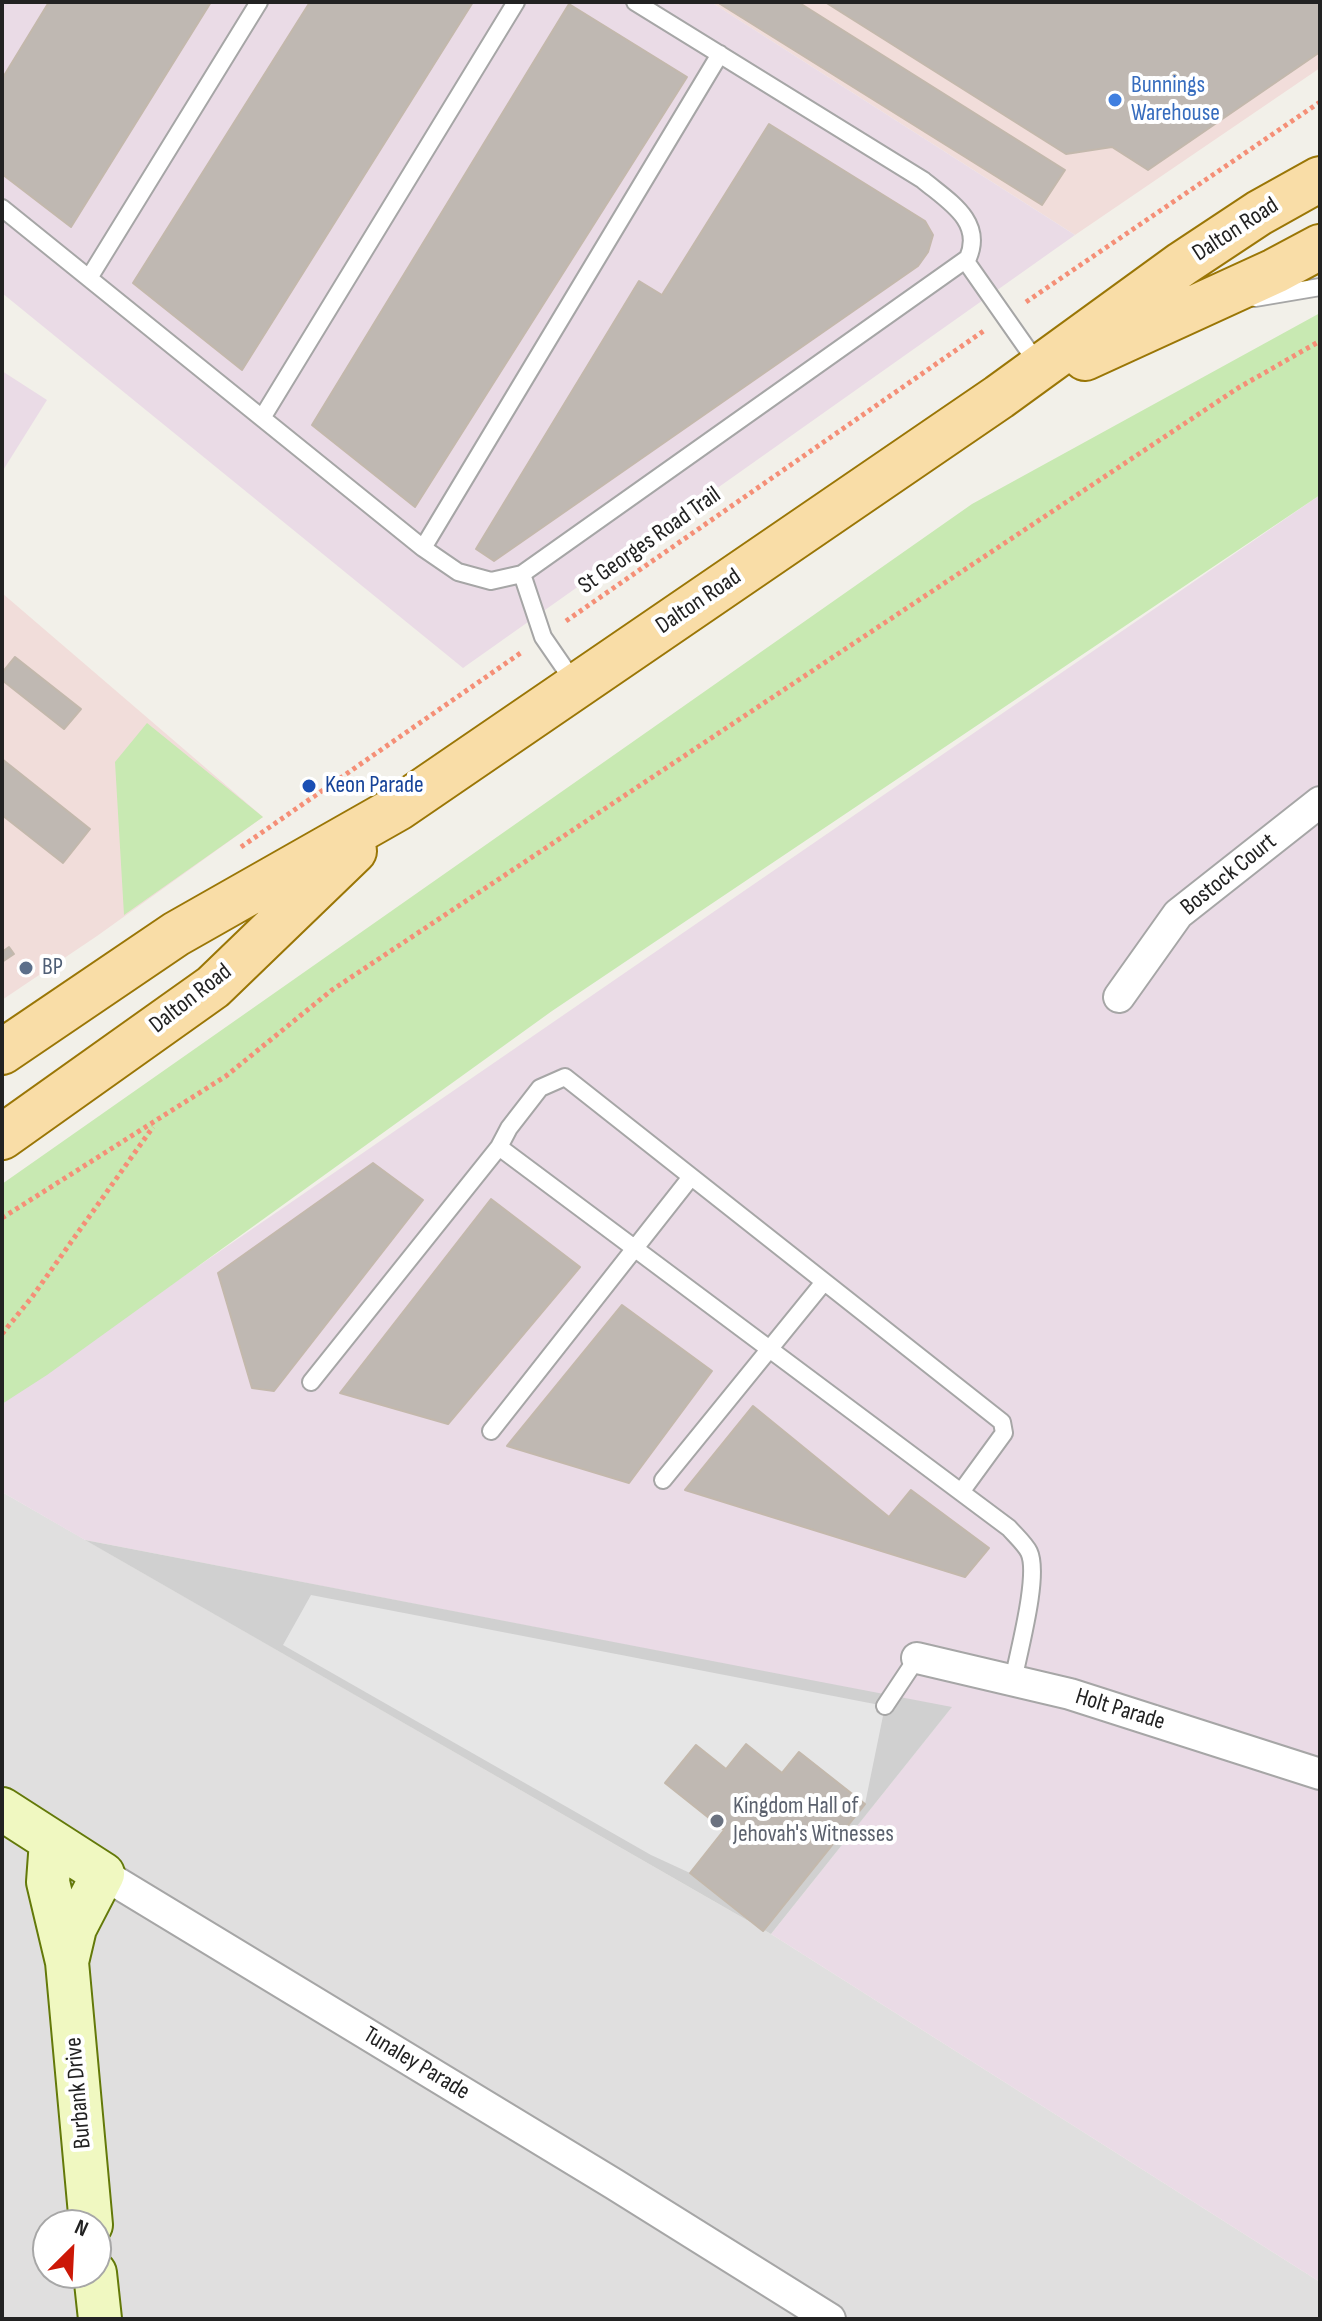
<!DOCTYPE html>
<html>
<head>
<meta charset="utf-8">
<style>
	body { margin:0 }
	#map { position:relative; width:1322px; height:2321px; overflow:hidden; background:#f2f0e9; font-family:"Sofia Sans Condensed",sans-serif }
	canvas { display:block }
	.frame { position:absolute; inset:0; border:4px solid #222; pointer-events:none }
	.north { position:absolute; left:32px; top:2209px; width:80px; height:80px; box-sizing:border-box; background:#fff; border:2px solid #a7a7a7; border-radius:50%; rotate:24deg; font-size:22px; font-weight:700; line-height:32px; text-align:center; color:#222 }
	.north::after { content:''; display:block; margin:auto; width:28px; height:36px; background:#cc1807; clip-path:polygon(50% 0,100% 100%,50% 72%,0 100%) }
</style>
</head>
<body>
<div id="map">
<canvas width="1322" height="2321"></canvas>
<div class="frame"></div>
<div class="north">N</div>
</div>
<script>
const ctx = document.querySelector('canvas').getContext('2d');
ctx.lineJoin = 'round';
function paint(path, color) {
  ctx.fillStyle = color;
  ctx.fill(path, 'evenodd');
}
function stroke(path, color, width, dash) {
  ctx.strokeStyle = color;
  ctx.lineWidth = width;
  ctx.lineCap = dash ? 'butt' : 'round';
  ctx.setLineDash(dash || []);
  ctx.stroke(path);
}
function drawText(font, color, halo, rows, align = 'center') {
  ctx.font = font + ' "Sofia Sans Condensed",sans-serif';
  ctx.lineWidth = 8;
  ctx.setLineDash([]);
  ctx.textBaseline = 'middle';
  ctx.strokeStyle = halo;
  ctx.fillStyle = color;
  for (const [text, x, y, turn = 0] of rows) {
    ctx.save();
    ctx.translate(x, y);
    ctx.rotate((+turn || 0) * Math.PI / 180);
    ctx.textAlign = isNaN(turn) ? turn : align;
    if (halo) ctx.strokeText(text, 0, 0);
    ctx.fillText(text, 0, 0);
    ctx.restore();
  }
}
paint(new Path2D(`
	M 2,1492 L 771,1934 L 1320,2282 L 1320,2319 L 2,2319 ZM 48,2225 L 96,2225 L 96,2273 L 48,2273 Z`), '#e0dfdf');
paint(new Path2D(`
	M 711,2 L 1320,2 L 1320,68 L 1075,235 Z
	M 2,593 L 263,817 L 97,936 L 2,1000 Z`), '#f1ddda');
paint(new Path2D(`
	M 2,2 L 711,2 L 1075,235 L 463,668 L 2,293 Z
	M 2,371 L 47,400 L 2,472 Z
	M 1320,495 L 1320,2282 L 771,1934 L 951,1708 L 85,1540 L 2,1492 L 2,1401 Z`), '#eadbe6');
paint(new Path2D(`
	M 85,1540 L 816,1681 L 952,1707 L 771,1934 Z`), '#d0d0d0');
paint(new Path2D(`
	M 1320,313 L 1320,495 L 552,1011 L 47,1375 L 2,1404 L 2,1184 L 972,504 Z
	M 147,723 L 263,817 L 124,915 L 115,762 Z`), '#c8e9b2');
paint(new Path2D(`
	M 311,1595 L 885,1706 L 865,1804 L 800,1752 L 782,1773 L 746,1744 L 726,1769 L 695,1745 L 665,1783 L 724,1830 L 690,1873 L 651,1855 L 283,1645 Z`), '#e6e6e6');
const building = new Path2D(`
	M 49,2 L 211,2 L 71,227 L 2,174 L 2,79 Z
	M 310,2 L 473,2 L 242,370 L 133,283 Z
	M 717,2 L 798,2 L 1065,170 L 1042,205 Z
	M 825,2 L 1320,2 L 1320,52 L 1148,170 L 1112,147 L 1066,154 Z
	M 569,4 L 687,77 L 415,507 L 312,425 Z
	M 769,124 L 925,221 L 933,235 L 928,252 L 918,266 L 494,561 L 476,549 L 639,281 L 662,295 Z
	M 15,657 L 81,709 L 64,729 L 2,680 L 2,673 Z
	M 2,759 L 90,829 L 63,863 L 2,815 Z
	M 9,947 L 14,954 L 2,962 L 2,952 Z
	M 373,1163 L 423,1200 L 274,1391 L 252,1388 L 218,1273 Z
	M 491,1199 L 580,1267 L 448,1424 L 340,1393 Z
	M 622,1305 L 712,1371 L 629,1483 L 507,1446 Z
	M 753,1406 L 889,1517 L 911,1490 L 989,1548 L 965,1577 L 685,1490 Z
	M 746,1744 L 782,1773 L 799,1752 L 865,1804 L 763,1931 L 690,1873 L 724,1830 L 665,1783 L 696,1745 L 726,1769 Z`);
paint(building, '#bfb8b2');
stroke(building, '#c3b8ac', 2);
const lane = new Path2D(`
	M 2,208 L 423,548 L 458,572 L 491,581 L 522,574 L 968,258 C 984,221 948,201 923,180 L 635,2
	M 965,260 L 1040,367
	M 89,278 L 259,2
	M 1255,298 L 1320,287
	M 262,418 L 516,2
	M 423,548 L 720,54
	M 522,574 L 543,637 L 576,685
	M 311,1382 L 499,1147
	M 491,1431 L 691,1177
	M 663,1480 L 824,1282
	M 961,1492 L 1004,1433 L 1002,1422 L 565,1077 L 540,1088 L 509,1128 L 499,1147 L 1009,1528 C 1016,1536 1025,1544 1029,1552 C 1040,1575 1018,1654 1013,1681
	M 885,1706 L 917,1658`);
const street = new Path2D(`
	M 1119,997 L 1178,914 L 1320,802
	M 917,1658 L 1070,1694 L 1320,1774
	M 103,1874 L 614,2184 L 830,2319`);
const secondary = new Path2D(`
	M 2,1809 L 103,1874 L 75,1928 L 67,1962
	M 51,1841 L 48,1882 L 67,1962 L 91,2225
	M 95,2273 L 100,2319`);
const primary = new Path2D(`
	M 1085,358 L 1275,271 L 1320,247
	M 2,1052 L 176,934 L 398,808 L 999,397 L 1182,264 L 1259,213 L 1320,179
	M 2,1137 L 213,987 L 354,851`);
stroke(lane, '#a6a6a6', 20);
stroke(street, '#a6a6a6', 34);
stroke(secondary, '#637909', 46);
stroke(primary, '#9a7606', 48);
stroke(new Path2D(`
	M 1026,302 L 1320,102
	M 566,621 L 985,330
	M 241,847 L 522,652
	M 2,1218 L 226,1076 L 332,990 L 1238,388 L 1320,341
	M 2,1334 L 32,1297 L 153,1127`), '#f58f77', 5, [4, 4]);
stroke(lane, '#fff', 16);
stroke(street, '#fff', 30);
stroke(secondary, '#f0f8c1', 42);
stroke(primary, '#f9dda7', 44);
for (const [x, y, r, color] of [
	[1115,100,8,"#3f7fe0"],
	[309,786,8,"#1a4fb4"],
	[26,968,8,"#5c6f8a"],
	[717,1821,8,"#6b7280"]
]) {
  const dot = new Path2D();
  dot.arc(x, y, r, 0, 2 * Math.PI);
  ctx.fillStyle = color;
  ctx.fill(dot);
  stroke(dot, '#fff', 3);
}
drawText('24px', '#366cbe', '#fff', [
	["Bunnings",1131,86],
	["Warehouse",1131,114]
], 'left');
drawText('24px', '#222', '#fff', [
	["Dalton Road",1236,230,-33],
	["St Georges Road Trail",650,541,-35],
	["Dalton Road",699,602,-34],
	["Bostock Court",1229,875,-39],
	["Dalton Road",191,999,-38],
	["Holt Parade",1120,1710,17],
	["Tunaley Parade",416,2064,31],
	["Burbank Drive",79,2093,-95]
]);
drawText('24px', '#164399', '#fff', [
	["Keon Parade",325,786]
], 'left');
drawText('24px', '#4e5e75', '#fff', [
	["BP",42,968]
], 'left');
drawText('24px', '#5b616d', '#fff', [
	["Kingdom Hall of",733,1807],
	["Jehovah's Witnesses",733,1835]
], 'left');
</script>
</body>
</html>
